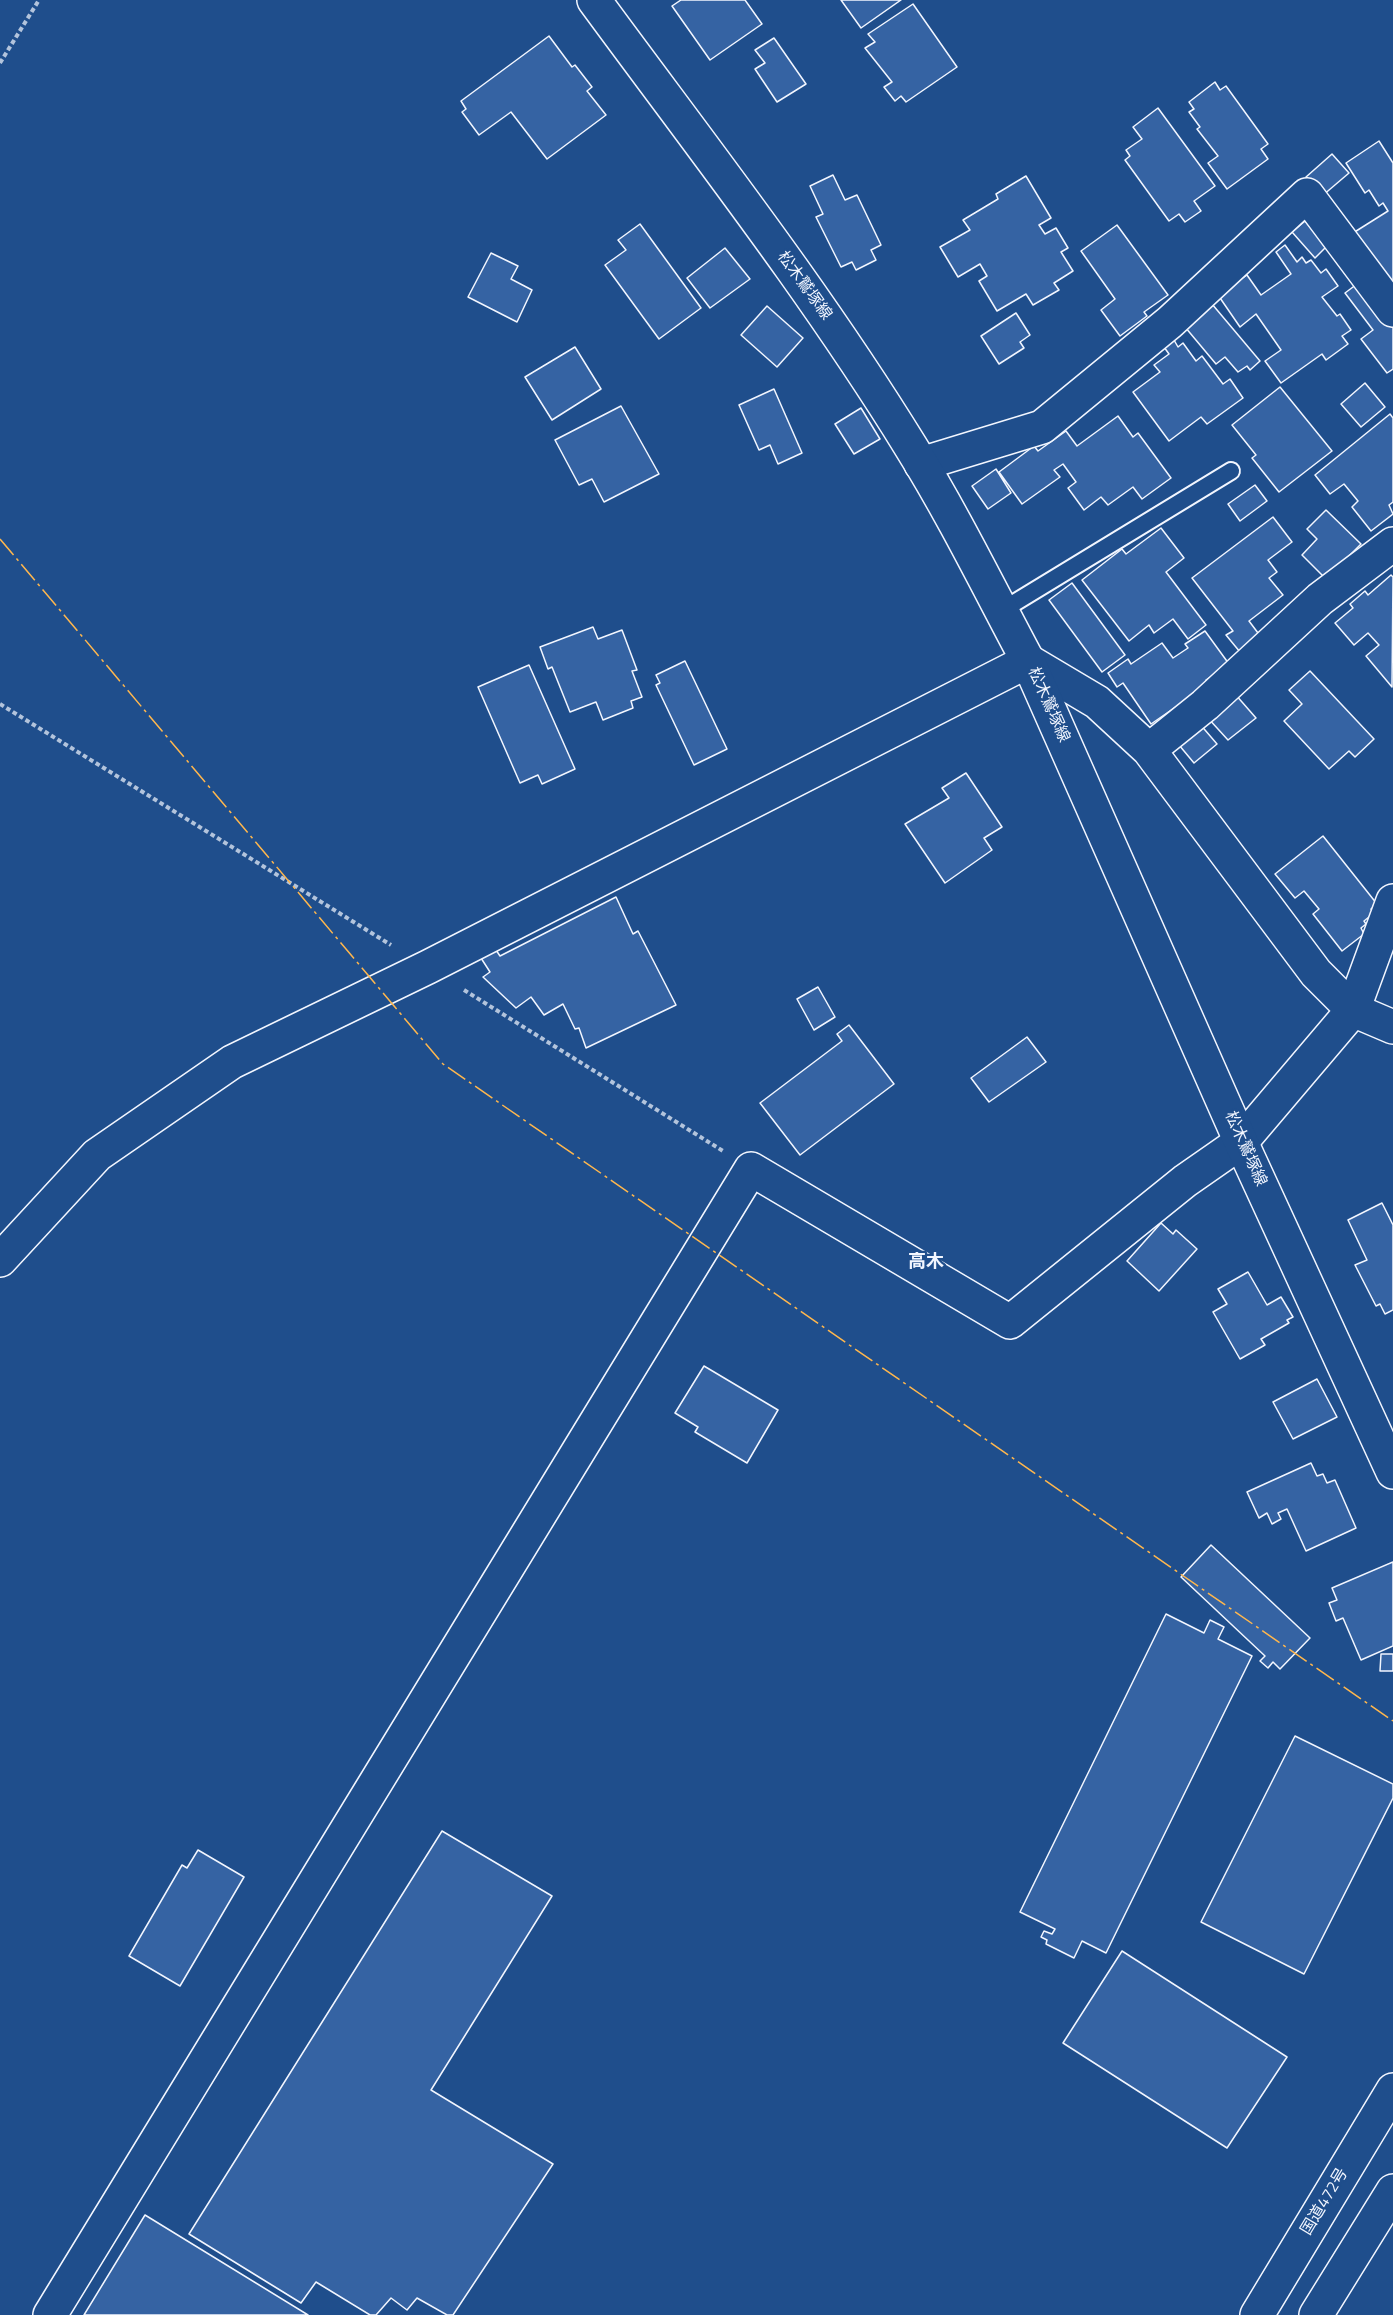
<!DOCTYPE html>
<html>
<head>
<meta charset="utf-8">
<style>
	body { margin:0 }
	canvas { display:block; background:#1f4e8c }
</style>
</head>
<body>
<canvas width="1393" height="2315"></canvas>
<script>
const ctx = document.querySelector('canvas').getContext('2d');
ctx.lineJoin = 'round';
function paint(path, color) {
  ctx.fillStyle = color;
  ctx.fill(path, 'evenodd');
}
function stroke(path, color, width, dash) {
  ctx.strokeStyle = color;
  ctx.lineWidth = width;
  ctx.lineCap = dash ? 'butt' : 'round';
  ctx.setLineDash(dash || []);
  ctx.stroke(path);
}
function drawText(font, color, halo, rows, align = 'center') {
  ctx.font = font + ' "Titillium Web","Noto Sans JP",sans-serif';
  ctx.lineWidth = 4.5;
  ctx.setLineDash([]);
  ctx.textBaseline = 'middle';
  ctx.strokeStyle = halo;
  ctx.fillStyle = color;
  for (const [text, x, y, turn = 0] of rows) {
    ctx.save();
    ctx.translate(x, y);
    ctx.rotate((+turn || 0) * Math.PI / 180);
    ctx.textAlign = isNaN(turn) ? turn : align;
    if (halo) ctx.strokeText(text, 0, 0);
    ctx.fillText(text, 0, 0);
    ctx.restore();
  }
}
const building = new Path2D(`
	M 681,0 L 745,0 L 762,24 L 710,60 L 672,6 Z
	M 841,0 L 901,0 L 861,28 Z
	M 913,4 L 957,67 L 906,102 L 901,96 L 895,101 L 884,87 L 892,82 L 865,48 L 875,42 L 868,34 Z
	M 549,36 L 572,67 L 575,65 L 592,87 L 587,91 L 606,115 L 547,159 L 511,112 L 479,135 L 462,112 L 466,109 L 461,101 Z
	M 774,38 L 806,84 L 777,102 L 755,69 L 765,63 L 755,50 Z
	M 1215,82 L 1220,90 L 1226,86 L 1268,144 L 1261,149 L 1268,159 L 1227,189 L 1208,163 L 1218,156 L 1197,129 L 1200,127 L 1189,112 L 1194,109 L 1189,102 Z
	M 1158,108 L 1215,186 L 1194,201 L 1201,211 L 1185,222 L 1179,214 L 1169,221 L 1125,160 L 1130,156 L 1126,150 L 1142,139 L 1133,127 Z
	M 1379,141 L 1393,163 L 1393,294 L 1353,233 L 1388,211 L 1383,203 L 1379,206 L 1369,190 L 1365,193 L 1346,163 Z
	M 1332,154 L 1349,173 L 1322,196 L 1306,177 Z
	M 833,175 L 845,200 L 857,195 L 881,245 L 871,250 L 876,260 L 856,270 L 852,262 L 841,267 L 816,217 L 823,214 L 810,186 Z
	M 1026,176 L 1051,218 L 1039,225 L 1045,234 L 1056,228 L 1068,248 L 1061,252 L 1073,271 L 1054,283 L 1059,290 L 1033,305 L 1026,294 L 997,311 L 979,281 L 987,276 L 980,264 L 958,277 L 940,247 L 970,230 L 963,220 L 998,199 L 996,194 Z
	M 1305,221 L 1327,246 L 1315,258 L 1292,232 Z
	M 640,224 L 701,308 L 659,339 L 605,265 L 626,250 L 618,240 Z
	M 1117,225 L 1168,295 L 1144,312 L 1147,316 L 1120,336 L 1101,310 L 1115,299 L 1081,251 Z
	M 1285,245 L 1297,262 L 1302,257 L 1306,263 L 1311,260 L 1321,273 L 1326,269 L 1338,286 L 1322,297 L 1337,316 L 1340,314 L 1351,330 L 1342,336 L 1348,344 L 1326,360 L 1322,354 L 1281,383 L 1265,361 L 1281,350 L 1256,314 L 1240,327 L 1218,295 L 1247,275 L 1261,295 L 1291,274 L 1276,252 Z
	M 725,248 L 750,279 L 710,308 L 687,278 Z
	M 491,253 L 518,266 L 511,279 L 532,290 L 517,322 L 468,297 Z
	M 1361,281 L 1393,323 L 1393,369 L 1387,373 L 1361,339 L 1373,330 L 1345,293 Z
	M 1212,304 L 1260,361 L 1250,370 L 1247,366 L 1238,372 L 1225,357 L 1216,364 L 1185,327 Z
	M 767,306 L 803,338 L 777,367 L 741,335 Z
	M 1016,313 L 1030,335 L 1020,342 L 1024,348 L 999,364 L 981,336 Z
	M 1174,340 L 1178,347 L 1183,343 L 1196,361 L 1202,356 L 1223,384 L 1230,379 L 1243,398 L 1207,424 L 1201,417 L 1169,441 L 1133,392 L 1160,372 L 1154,365 L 1169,354 L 1164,347 Z
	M 575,347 L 601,389 L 552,420 L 525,377 Z
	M 1365,383 L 1385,407 L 1361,427 L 1341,404 Z
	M 1280,387 L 1332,451 L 1279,492 L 1252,458 L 1256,455 L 1232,425 Z
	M 774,389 L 802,453 L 778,464 L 770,445 L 759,450 L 739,405 Z
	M 621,406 L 659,474 L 604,502 L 592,479 L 579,485 L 555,440 Z
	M 861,408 L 880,439 L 854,454 L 835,424 Z
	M 1390,414 L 1393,418 L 1393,502 L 1389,505 L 1393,514 L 1371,531 L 1352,507 L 1358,501 L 1344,484 L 1330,494 L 1315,475 Z
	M 1118,416 L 1133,437 L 1138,433 L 1171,478 L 1142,499 L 1133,487 L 1108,505 L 1101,497 L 1084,510 L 1068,488 L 1076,482 L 1063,464 L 1054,470 L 1060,477 L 1022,504 L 999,472 L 1034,446 L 1038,451 L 1066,431 L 1077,446 Z
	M 996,469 L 1011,493 L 988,509 L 972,486 Z
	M 1255,485 L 1267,501 L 1240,521 L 1228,504 Z
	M 1326,510 L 1361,544 L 1326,579 L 1302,555 L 1317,539 L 1307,529 Z
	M 1273,517 L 1292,542 L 1268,560 L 1277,572 L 1269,578 L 1283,595 L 1249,621 L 1261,637 L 1240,652 L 1226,635 L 1233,631 L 1192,578 Z
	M 1161,528 L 1184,558 L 1166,572 L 1206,625 L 1188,639 L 1173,619 L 1154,633 L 1149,625 L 1129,641 L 1082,580 L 1122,549 L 1126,554 Z
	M 1391,575 L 1393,577 L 1392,687 L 1366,656 L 1379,645 L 1368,633 L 1354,645 L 1335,623 L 1353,608 L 1350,604 L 1365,591 L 1368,595 Z
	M 1072,583 L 1125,655 L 1102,672 L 1049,600 Z
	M 593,627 L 598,639 L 622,630 L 637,670 L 632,671 L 642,697 L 631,701 L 633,708 L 603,720 L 596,702 L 570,712 L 552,667 L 548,669 L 540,647 Z
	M 1205,631 L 1229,664 L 1206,680 L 1209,684 L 1151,724 L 1123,683 L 1117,687 L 1108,673 L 1128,659 L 1131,664 L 1162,643 L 1173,658 L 1188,648 L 1185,644 Z
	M 685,661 L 727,749 L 694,765 L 656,685 L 660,683 L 656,675 Z
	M 529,665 L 575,769 L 542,784 L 538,775 L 520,783 L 478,687 Z
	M 1310,671 L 1374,739 L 1355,757 L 1349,751 L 1329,769 L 1284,721 L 1302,704 L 1289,690 Z
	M 1235,694 L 1256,718 L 1228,740 L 1207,717 Z
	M 1199,723 L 1217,744 L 1194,763 L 1179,745 Z
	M 966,773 L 1002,827 L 984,838 L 992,850 L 945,883 L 905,824 L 949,798 L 942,788 Z
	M 1323,836 L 1377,904 L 1371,909 L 1374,913 L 1364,921 L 1366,924 L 1361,928 L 1364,934 L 1342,951 L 1313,914 L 1319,909 L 1304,891 L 1295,898 L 1275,874 Z
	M 616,897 L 633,934 L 638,931 L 676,1005 L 586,1048 L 579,1028 L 575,1029 L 563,1004 L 544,1015 L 531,997 L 516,1008 L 483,977 L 490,972 L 481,958 L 496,950 L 500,956 Z
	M 818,987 L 835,1017 L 814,1030 L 797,999 Z
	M 849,1025 L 894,1084 L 800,1155 L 760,1103 L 842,1041 L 837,1034 Z
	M 1027,1037 L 1046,1062 L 989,1102 L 971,1078 Z
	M 1382,1203 L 1393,1225 L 1393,1310 L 1385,1314 L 1380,1304 L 1376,1306 L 1355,1265 L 1367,1260 L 1348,1220 Z
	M 1161,1223 L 1173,1234 L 1176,1230 L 1197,1249 L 1159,1291 L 1127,1261 Z
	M 1248,1272 L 1267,1305 L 1281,1297 L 1293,1317 L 1287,1320 L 1289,1323 L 1261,1339 L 1265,1345 L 1240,1359 L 1213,1312 L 1227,1304 L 1218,1289 Z
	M 704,1366 L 778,1410 L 747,1463 L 695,1432 L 698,1427 L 675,1413 Z
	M 1317,1379 L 1337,1417 L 1293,1439 L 1273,1402 Z
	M 1311,1463 L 1317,1476 L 1323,1474 L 1327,1483 L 1335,1480 L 1356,1528 L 1306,1551 L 1287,1509 L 1278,1513 L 1281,1519 L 1272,1524 L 1267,1513 L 1259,1518 L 1247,1492 Z
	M 1211,1545 L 1310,1638 L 1280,1669 L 1273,1662 L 1268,1668 L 1260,1661 L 1265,1656 L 1181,1577 Z
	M 1393,1562 L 1393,1646 L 1361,1660 L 1343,1618 L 1336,1621 L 1329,1603 L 1337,1600 L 1332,1588 Z
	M 1166,1614 L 1204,1633 L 1210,1620 L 1224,1627 L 1218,1639 L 1252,1656 L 1106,1953 L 1082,1941 L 1074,1958 L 1046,1944 L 1047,1940 L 1041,1937 L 1044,1931 L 1052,1934 L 1055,1929 L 1020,1912 Z
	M 1381,1654 L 1393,1654 L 1393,1671 L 1380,1671 Z
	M 1295,1736 L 1393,1784 L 1393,1798 L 1304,1974 L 1201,1922 Z
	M 442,1831 L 552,1896 L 431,2090 L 553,2164 L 453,2315 L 447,2315 L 417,2298 L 407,2310 L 391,2298 L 376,2315 L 370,2315 L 316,2282 L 301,2303 L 189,2234 Z
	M 198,1850 L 244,1877 L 180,1986 L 129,1956 L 182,1865 L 187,1868 Z
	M 1122,1951 L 1287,2057 L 1227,2148 L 1063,2043 Z
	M 145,2215 L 308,2315 L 84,2315 Z`);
paint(building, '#3563a3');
stroke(building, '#f2f6ff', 1.5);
const lane = new Path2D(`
	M 1001,611 L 1231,471`);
const street = new Path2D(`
	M 921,464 L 1042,427 L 1170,322 L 1307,195 L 1393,310
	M 1028,661 L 1097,702 L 1149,750 L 1316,973 L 1353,1010 L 1393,1027
	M 1149,750 L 1205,705 L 1320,599 L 1393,544
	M 50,2315 L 751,1169 L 1010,1322 L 1185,1181 L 1241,1142 L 1353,1010 L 1393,901`);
const secondary = new Path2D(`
	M 594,0 C 702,147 815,291 911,447 C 954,516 990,590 1028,661 L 1241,1142 L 1393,1472
	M 0,1260 L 97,1155 L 232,1062 L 428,967 L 1028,661`);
const highway = new Path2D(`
	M 1257,2315 L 1393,2090
	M 1316,2315 L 1393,2191`);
stroke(lane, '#f2f6ff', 20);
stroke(street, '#f2f6ff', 36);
stroke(secondary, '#f2f6ff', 36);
stroke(highway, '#f2f6ff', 36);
stroke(new Path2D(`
	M 0,63 L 39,0
	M 0,704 L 391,945
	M 464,990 L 723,1151`), '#b3c4dc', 4, [4.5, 3]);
stroke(lane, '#1f4e8c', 16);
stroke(street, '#1f4e8c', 33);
stroke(secondary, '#1f4e8c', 33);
stroke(highway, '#1f4e8c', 33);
stroke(new Path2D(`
	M 0,539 L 443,1064 L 1393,1721`), '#ffb74d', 1.5, [21, 4.5, 3, 4.5]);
drawText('16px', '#f2f6ff', '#1f4e8c', [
	["松木鷲塚線",804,286,54],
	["松木鷲塚線",1048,705,66],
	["松木鷲塚線",1245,1149,66],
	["国道472号",1325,2202,-59]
]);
drawText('bold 18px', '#f2f6ff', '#1f4e8c', [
	["高木",926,1263]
]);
</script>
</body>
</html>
